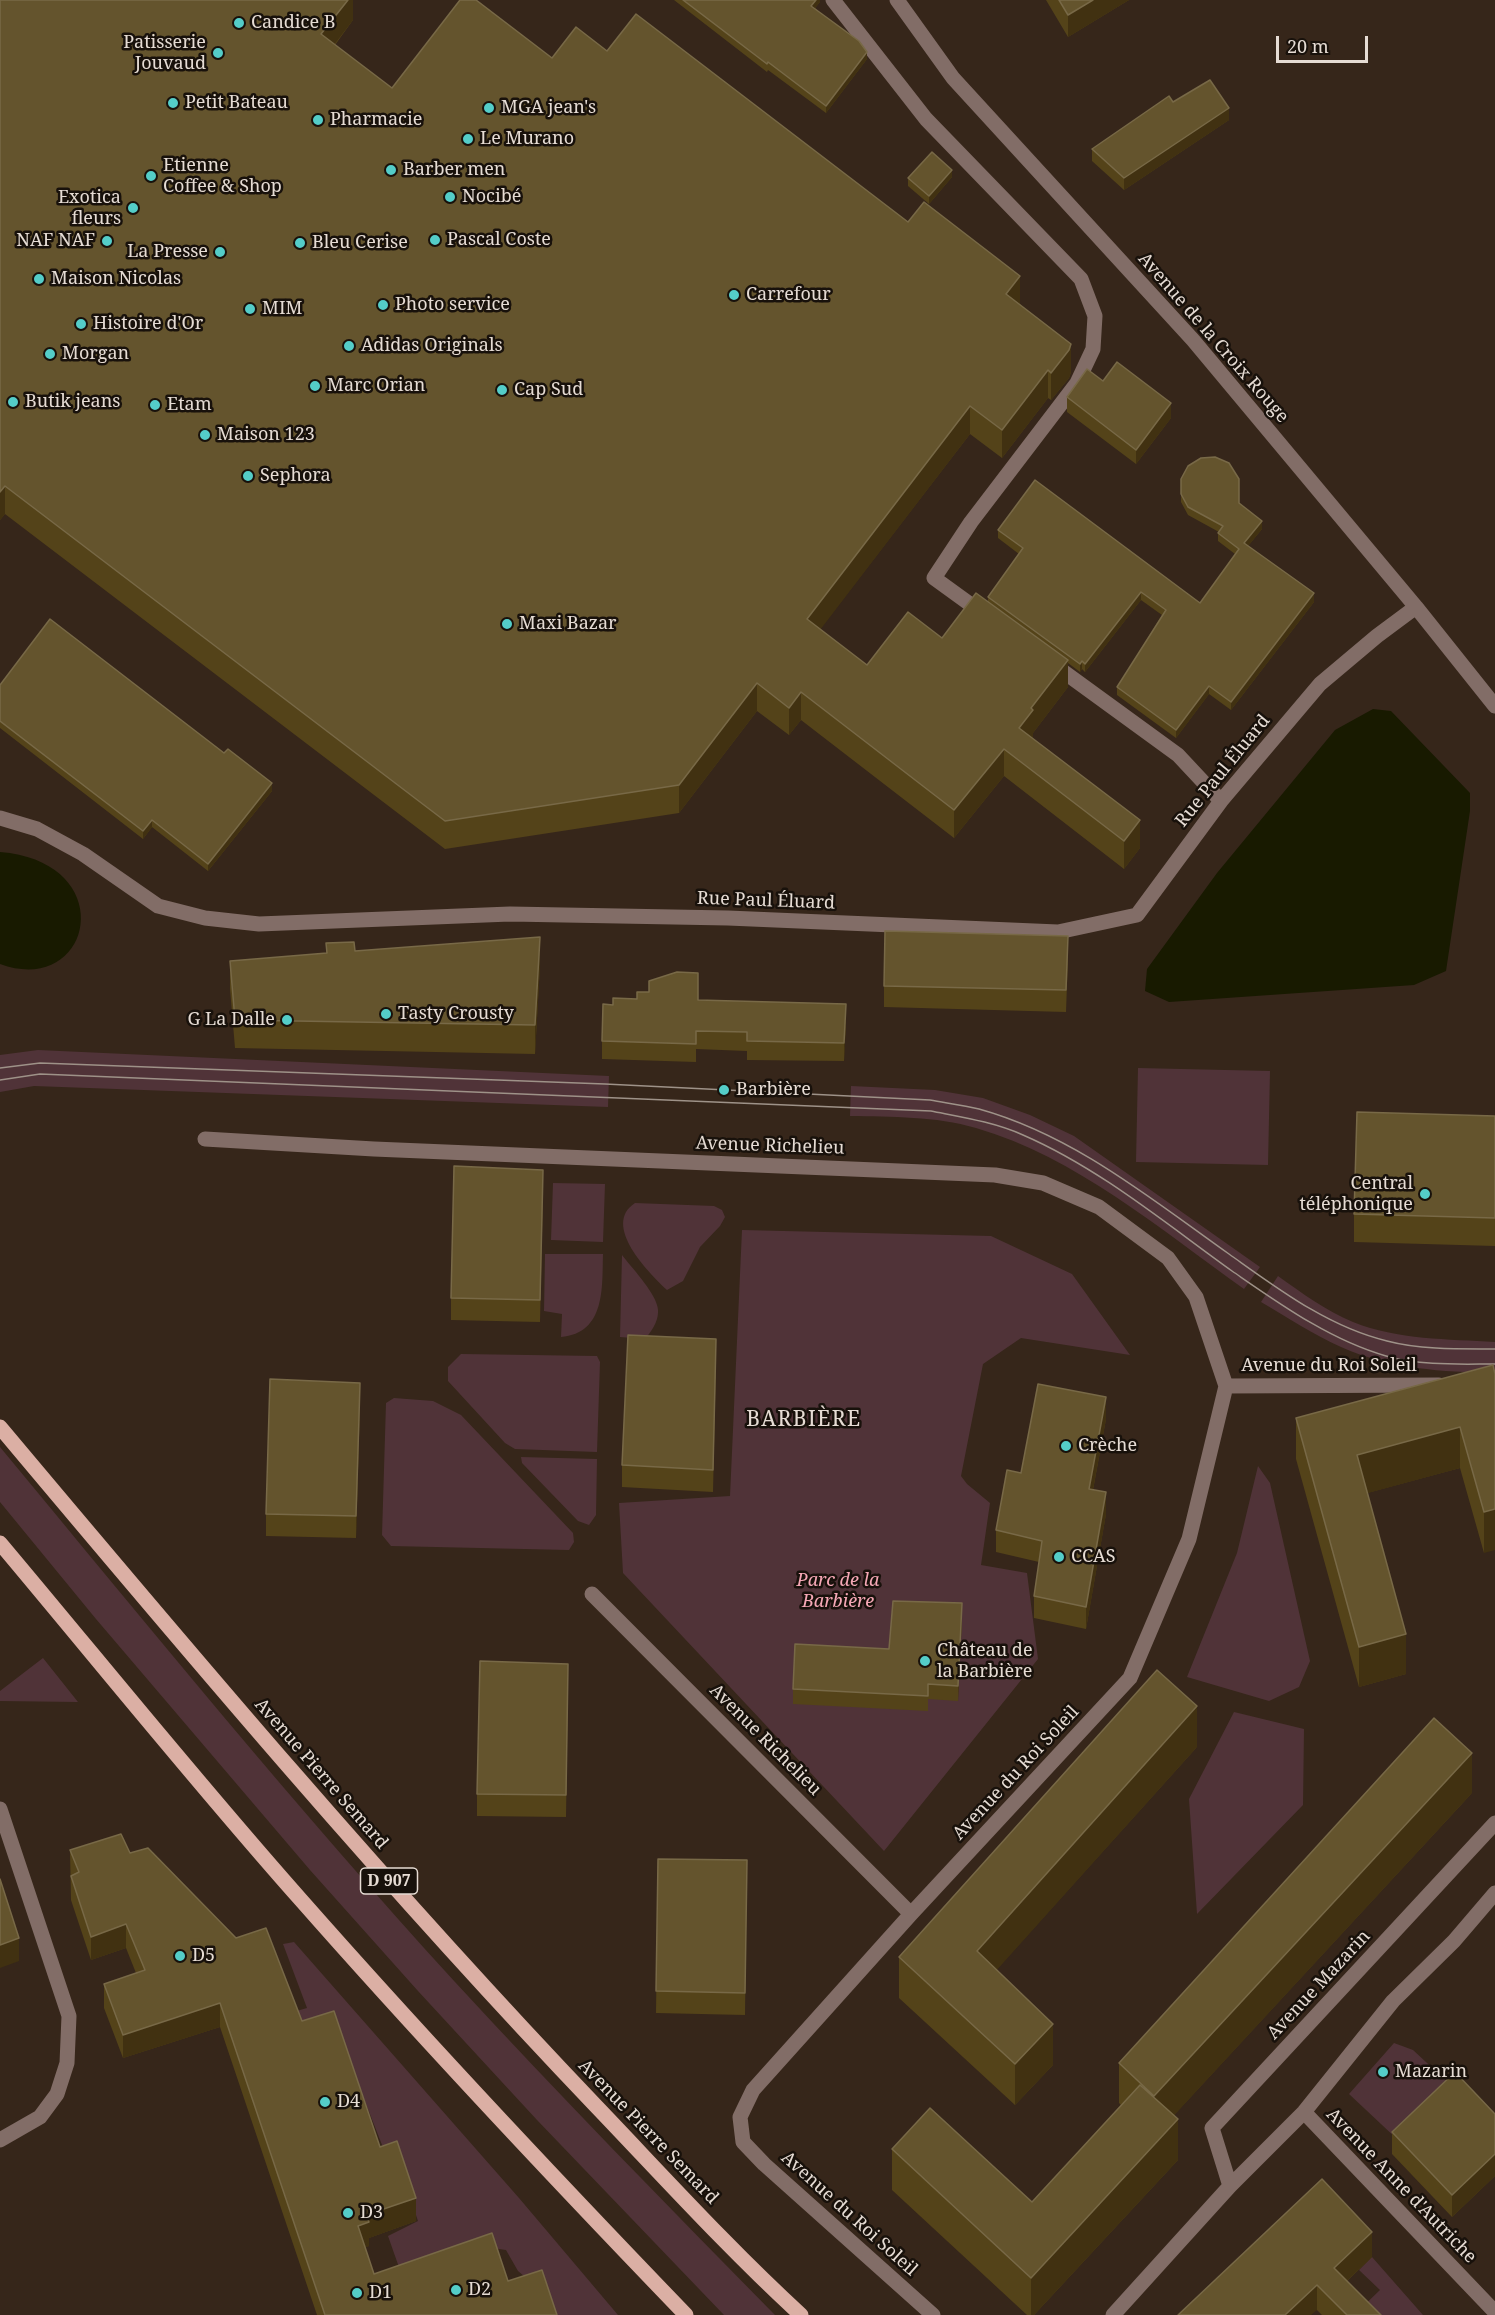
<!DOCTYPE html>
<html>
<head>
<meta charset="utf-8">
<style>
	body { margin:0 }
	#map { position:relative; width:1495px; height:2315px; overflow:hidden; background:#36261a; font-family:"Noto Serif",serif }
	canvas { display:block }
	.scale { position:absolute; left:1276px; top:36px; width:92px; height:27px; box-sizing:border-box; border:3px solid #e6dcd4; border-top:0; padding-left:8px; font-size:18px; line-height:21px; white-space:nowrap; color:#e6dcd4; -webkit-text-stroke:4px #18110b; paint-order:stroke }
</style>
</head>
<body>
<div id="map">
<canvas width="1495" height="2315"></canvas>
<div class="scale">20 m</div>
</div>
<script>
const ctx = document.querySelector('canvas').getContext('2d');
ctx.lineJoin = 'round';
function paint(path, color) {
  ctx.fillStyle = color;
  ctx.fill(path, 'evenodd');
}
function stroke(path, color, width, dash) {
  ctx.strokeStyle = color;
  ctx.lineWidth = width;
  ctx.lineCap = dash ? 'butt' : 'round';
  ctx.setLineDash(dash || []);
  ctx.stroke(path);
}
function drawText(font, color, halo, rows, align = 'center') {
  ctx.font = font + ' "Noto Serif",serif';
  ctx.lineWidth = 5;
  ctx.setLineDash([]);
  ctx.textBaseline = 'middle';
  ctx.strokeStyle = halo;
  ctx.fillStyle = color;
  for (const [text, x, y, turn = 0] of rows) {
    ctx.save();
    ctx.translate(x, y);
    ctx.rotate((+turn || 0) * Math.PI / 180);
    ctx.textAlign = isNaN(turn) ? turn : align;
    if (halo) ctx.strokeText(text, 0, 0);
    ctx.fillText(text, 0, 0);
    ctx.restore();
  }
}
paint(new Path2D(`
	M 38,1050 L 609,1076 L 608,1107 L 34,1086 L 0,1092 L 0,1055 Z
	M 1138,1068 L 1270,1071 L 1268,1165 L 1136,1162 Z
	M 851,1086 L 935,1090 L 983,1098 L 1030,1115 L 1074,1136 L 1260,1267 L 1244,1289 C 1161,1230 1076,1157 976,1128 C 935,1116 892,1117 850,1116 Z
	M 553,1183 L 605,1184 L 603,1242 L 551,1240 Z
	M 635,1203 L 714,1206 L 722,1210 L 725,1217 L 720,1226 L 700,1247 L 683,1281 L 667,1290 C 649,1273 601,1225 635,1203 Z
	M 742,1230 L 991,1236 L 1072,1274 L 1130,1355 L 1021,1338 L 983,1364 L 961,1476 L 967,1484 L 990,1503 L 981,1565 L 1027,1573 L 1038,1659 L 884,1851 L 623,1573 L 619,1503 L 730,1496 Z
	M 545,1254 L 603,1254 C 602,1287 606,1333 561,1337 L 562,1314 L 544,1311 Z
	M 622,1255 C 632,1268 653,1290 657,1305 C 661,1317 653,1330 645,1339 L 620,1337 Z
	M 1278,1276 C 1302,1293 1326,1311 1353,1322 C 1398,1340 1448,1339 1495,1342 L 1495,1373 C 1442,1372 1391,1369 1341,1347 C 1314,1335 1287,1317 1261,1302 Z
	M 461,1354 L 597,1356 L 600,1362 L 597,1452 L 515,1449 L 505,1443 L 448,1381 L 448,1367 Z
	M 394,1398 L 433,1401 L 461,1415 L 573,1533 L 574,1542 L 569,1550 L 391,1546 L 382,1535 L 386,1403 Z
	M 0,1447 C 149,1627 297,1809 455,1982 C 559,2095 667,2205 775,2315 L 724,2315 L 537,2120 L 418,1991 L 310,1870 L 96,1619 L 0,1502 Z
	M 521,1457 L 597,1459 L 596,1515 L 589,1525 L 578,1521 L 522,1463 Z
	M 1258,1466 L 1270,1483 L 1310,1661 L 1299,1687 L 1269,1701 L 1187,1677 L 1237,1553 Z
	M 43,1658 L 78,1702 L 0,1701 L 0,1691 Z
	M 1234,1712 L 1304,1729 L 1303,1805 L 1197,1914 L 1189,1799 Z
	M 294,1942 L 519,2198 L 618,2315 L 554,2315 L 537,2287 L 518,2271 L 506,2250 L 492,2248 L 401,2273 L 388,2236 L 418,2221 L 399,2164 L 384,2150 L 341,2040 L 303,2038 L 293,2012 L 307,2008 L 283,1944 Z
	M 1394,2043 L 1413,2050 L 1453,2087 L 1398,2140 L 1349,2094 Z
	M 1372,2257 L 1423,2315 L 1354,2315 L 1380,2290 L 1359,2270 Z`), '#503338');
paint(new Path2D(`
	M 1373,709 L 1391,711 L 1470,793 L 1470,811 L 1446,971 L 1414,985 L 1169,1002 L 1145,991 L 1147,969 L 1217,873 L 1335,730 Z
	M 0,852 C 122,862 93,998 0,964 Z`), '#181a00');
stroke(new Path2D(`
	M 833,0 L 926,119 L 1081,279 L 1095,316 L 1093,349 L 1077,383 L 971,522 L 934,578 L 985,615
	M 897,0 L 953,78 L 1193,340 L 1416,607 L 1495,706
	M 1053,664 L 1178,755 L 1221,801
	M 0,818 L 37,829 L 83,854 L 158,906 L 205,918 L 259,924 L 510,914 L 728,918 L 1058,932 L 1137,915 L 1221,801 L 1320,684 L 1377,636 L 1416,607
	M 205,1139 L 374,1149 L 995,1175 L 1043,1183 L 1099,1207 L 1168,1258 L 1196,1297 L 1226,1386
	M 1226,1386 L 1439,1385
	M 592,1594 L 911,1914
	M 0,1809 L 69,2016 L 67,2063 L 57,2094 L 40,2117 L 0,2140
	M 1304,2112 L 1495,2312
	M 1230,2186 L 1304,2112 L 1393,2001 L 1454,1941 L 1495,1893
	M 933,2315 L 764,2164 L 743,2142 L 740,2117 L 753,2090 L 911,1914 L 1130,1678 L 1189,1539 L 1226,1386
	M 1113,2315 L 1230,2186 L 1212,2128 L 1495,1823`), '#826d67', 15);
stroke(new Path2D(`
	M 0,1427 C 193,1657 387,1887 595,2105 C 662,2175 729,2249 801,2315
	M 0,1543 C 100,1662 198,1784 301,1900 C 426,2042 555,2179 686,2315`), '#dbafa4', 15);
stroke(new Path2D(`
	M 0,1068 L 40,1063 L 605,1084 L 930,1100 C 946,1103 963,1105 979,1109 C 1073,1135 1150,1198 1229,1254 C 1277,1288 1328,1327 1387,1341 C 1421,1350 1460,1349 1495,1349
	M 0,1080 L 40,1074 L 931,1111 C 961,1117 994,1122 1023,1135 C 1099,1168 1165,1223 1232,1271 C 1280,1304 1330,1340 1386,1356 C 1421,1366 1460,1364 1495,1364`), '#9e9288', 1.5);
paint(new Path2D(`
	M 0,0 L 353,0 L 353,20 L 335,45 L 392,88 L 552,58 L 607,51 L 908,222 L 1020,304 L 1071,372 L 1069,378 L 1051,400 L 1048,398 L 1002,458 L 970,434 L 820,629 L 867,665 L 942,638 L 988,601 L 988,597 L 1019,554 L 998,538 L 998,530 L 1200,603 L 1235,554 L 1218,541 L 1218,533 L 1219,532 L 1188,515 L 1181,502 L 1181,479 L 1239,503 L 1262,529 L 1248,546 L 1314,602 L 1231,710 L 1209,694 L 1176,738 L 1117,695 L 1117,687 L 1162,615 L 1141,600 L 1085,672 L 1082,669 L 1080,672 L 1068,663 L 1068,687 L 1033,733 L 1032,739 L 1140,848 L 1124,869 L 1004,776 L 954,838 L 801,720 L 789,735 L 757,711 L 679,813 L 445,849 L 5,514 L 0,520 Z
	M 674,0 L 820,0 L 820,2 L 815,8 L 867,59 L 826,113 L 768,70 L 767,72 Z
	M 1046,0 L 1129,0 L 1068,37 Z
	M 1173,102 L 1229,120 L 1124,190 L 1092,161 L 1092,149 Z
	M 952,177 L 929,204 L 908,186 L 908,178 Z
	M 1103,381 L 1171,418 L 1136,464 L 1067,412 L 1067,397 Z
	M 0,685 L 272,791 L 208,871 L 152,827 L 143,839 L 0,728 Z
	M 326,943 L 355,951 L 540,965 L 535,1054 L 235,1048 L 230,989 L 230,961 L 326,953 Z
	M 1068,957 L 1066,1012 L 884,1007 L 884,986 Z
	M 637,999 L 698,1000 L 846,1022 L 844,1061 L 747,1060 L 747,1051 L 696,1049 L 696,1062 L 602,1059 L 602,1041 L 613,1005 Z
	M 1495,1116 L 1495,1246 L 1354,1242 L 1354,1214 Z
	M 543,1192 L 540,1322 L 451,1320 L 451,1298 Z
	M 716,1361 L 713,1492 L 622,1487 L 622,1465 Z
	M 1493,1365 L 1484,1553 L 1460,1468 L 1367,1493 L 1406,1674 L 1359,1687 L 1296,1459 L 1296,1418 Z
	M 360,1405 L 356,1538 L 266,1536 L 266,1514 Z
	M 1106,1419 L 1093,1490 L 1106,1514 L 1086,1629 L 1034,1618 L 1034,1596 L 1039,1562 L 996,1552 L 996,1530 L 1021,1473 Z
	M 962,1618 L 958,1701 L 928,1699 L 928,1711 L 793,1704 L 793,1689 Z
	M 568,1685 L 566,1817 L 477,1816 L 477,1794 Z
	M 1197,1747 L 996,1970 L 1053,2065 L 1015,2105 L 899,1998 L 899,1957 Z
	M 1472,1793 L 1174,2115 L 1178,2160 L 1034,2315 L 1027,2315 L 892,2190 L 892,2149 L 1032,2202 L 1121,2105 L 1119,2103 L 1119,2063 Z
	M 70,1850 L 130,1853 L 302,2021 L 380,2147 L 416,2221 L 369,2238 L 369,2246 L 365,2247 L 374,2274 L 508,2281 L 557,2315 L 317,2315 L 220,2027 L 123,2058 L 104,2008 L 104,1984 L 136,1973 L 126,1948 L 91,1960 L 71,1900 Z
	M 658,1859 L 747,1860 L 745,2015 L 656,2013 Z
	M 1495,2114 L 1495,2176 L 1452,2217 L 1392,2154 L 1392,2132 Z
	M 1372,2257 L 1347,2281 L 1381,2315 L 1322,2315 L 1317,2310 L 1178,2315 Z`), '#544319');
paint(new Path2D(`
	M 348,0 L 353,0 L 353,20 L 321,62 L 321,34 Z
	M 816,0 L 820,0 L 820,2 L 811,13 L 811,6 Z
	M 1093,0 L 1129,0 L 1068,37 L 1068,15 Z
	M 867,52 L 867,59 L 826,113 L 826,106 Z
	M 1229,108 L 1229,120 L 1124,190 L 1124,178 Z
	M 952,170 L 952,177 L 929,204 L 929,196 Z
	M 1020,276 L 1020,304 L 1006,322 L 1006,294 Z
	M 1071,344 L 1071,372 L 1069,378 L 1051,400 L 1051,373 Z
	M 1048,370 L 1048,398 L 1002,458 L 1002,430 Z
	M 1171,403 L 1171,418 L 1136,464 L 1136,450 Z
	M 970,406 L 970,434 L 807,647 L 807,619 Z
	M 5,486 L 5,514 L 0,520 L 0,492 Z
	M 1262,521 L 1262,529 L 1244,551 L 1244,543 Z
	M 1141,592 L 1141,600 L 1085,672 L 1085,664 Z
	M 1314,593 L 1314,602 L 1231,710 L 1231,702 Z
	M 1068,660 L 1068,687 L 1033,733 L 1033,738 L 1019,756 L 1019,728 L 1031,708 Z
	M 1082,661 L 1082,669 L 1080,672 L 1080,664 Z
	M 757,683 L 757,711 L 679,813 L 679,785 Z
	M 1209,686 L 1209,694 L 1176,738 L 1176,730 Z
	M 801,692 L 801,720 L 789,735 L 789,708 Z
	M 1004,749 L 1004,776 L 954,838 L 954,810 Z
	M 272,783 L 272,791 L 208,871 L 208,864 Z
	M 152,820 L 152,827 L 143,839 L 143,831 Z
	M 1140,820 L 1140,848 L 1124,869 L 1124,841 Z
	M 540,937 L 540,965 L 535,1054 L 535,1025 Z
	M 846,1004 L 846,1022 L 844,1061 L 844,1043 Z
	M 360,1383 L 360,1405 L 356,1538 L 356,1516 Z
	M 1106,1397 L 1106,1419 L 1089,1511 L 1089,1489 Z
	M 1460,1427 L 1460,1468 L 1357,1496 L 1357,1455 Z
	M 1106,1492 L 1106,1514 L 1086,1629 L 1086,1607 Z
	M 1495,1509 L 1495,1550 L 1484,1553 L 1484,1512 Z
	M 962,1603 L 962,1618 L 958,1701 L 958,1686 Z
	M 1406,1634 L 1406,1674 L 1359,1687 L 1359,1647 Z
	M 1197,1706 L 1197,1747 L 977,1992 L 977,1951 Z
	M 1472,1753 L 1472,1793 L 1154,2137 L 1154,2096 Z
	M 126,1924 L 126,1948 L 91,1960 L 91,1937 Z
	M 19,1938 L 19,1961 L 0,1968 L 0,1945 Z
	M 220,2003 L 220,2027 L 123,2058 L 123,2035 Z
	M 1053,2024 L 1053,2065 L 1015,2105 L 1015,2064 Z
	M 1178,2119 L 1178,2160 L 1034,2315 L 1031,2315 L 1031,2278 Z
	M 1495,2154 L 1495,2176 L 1452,2217 L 1452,2195 Z
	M 416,2198 L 416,2221 L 369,2238 L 369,2246 L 358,2250 L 358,2226 L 366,2215 Z
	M 1372,2232 L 1372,2257 L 1334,2293 L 1334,2268 Z
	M 1317,2285 L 1317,2310 L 1311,2315 L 1285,2315 Z`), '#413111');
const building = new Path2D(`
	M 0,0 L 348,0 L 321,34 L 392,88 L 460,0 L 476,0 L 552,58 L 576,27 L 607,51 L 636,14 L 908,222 L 924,202 L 1020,276 L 1006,294 L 1071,344 L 1069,350 L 1051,373 L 1048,370 L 1002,430 L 970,406 L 807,619 L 867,665 L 908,612 L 942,638 L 976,593 L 1068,660 L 1031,708 L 1033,710 L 1019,728 L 1140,820 L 1124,841 L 1004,749 L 954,810 L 801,692 L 789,708 L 757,683 L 679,785 L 445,821 L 5,486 L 0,492 Z
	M 683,0 L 816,0 L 811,6 L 859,41 L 867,52 L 826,106 L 768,62 L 767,64 Z
	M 1059,0 L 1093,0 L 1068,15 Z
	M 1210,80 L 1229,108 L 1124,178 L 1092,149 L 1169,96 L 1173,102 Z
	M 932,152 L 952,170 L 929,196 L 908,178 Z
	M 1117,362 L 1171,403 L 1136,450 L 1067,397 L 1087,369 L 1103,381 Z
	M 1215,457 L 1229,463 L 1239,479 L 1239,503 L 1262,521 L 1244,543 L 1314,593 L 1231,702 L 1209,686 L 1176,730 L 1117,687 L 1166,610 L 1141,592 L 1085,664 L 1082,661 L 1080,664 L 988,597 L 1023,548 L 998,530 L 1035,480 L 1200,603 L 1239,549 L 1218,533 L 1223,526 L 1188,507 L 1181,494 L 1181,479 L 1188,466 L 1201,458 Z
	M 50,619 L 224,753 L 228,749 L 272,783 L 208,864 L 152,820 L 143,831 L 0,721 L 0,685 Z
	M 885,931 L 1068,936 L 1066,990 L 884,986 Z
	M 540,937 L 535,1025 L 235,1020 L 230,961 L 327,953 L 326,943 L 354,942 L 355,951 Z
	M 677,972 L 698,973 L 698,1000 L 846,1004 L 844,1043 L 747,1041 L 747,1032 L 696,1031 L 696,1044 L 602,1041 L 603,1004 L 613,1005 L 613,998 L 637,999 L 637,992 L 649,992 L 649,981 Z
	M 1357,1112 L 1495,1116 L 1495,1218 L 1354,1214 Z
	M 454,1166 L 543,1170 L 540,1300 L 451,1298 Z
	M 628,1335 L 716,1339 L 713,1470 L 622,1465 Z
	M 1493,1365 L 1495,1374 L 1495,1509 L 1484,1512 L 1460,1427 L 1357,1455 L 1406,1634 L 1359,1647 L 1296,1418 Z
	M 270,1379 L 360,1383 L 356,1516 L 266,1514 Z
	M 1038,1384 L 1106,1397 L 1089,1489 L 1106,1492 L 1086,1607 L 1034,1596 L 1042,1541 L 996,1530 L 1007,1470 L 1021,1473 Z
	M 893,1601 L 962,1603 L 958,1686 L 928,1684 L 928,1696 L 793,1689 L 795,1644 L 889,1649 Z
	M 480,1661 L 568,1664 L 566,1795 L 477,1794 Z
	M 1157,1670 L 1197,1706 L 977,1951 L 1053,2024 L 1015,2064 L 899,1957 Z
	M 1434,1718 L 1472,1753 L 1154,2096 L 1119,2063 Z
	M 121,1834 L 130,1853 L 148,1848 L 236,1938 L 266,1928 L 302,2021 L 334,2011 L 380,2147 L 397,2141 L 416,2198 L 366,2215 L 369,2222 L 358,2226 L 374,2274 L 492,2233 L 508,2281 L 542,2270 L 557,2315 L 325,2315 L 220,2003 L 123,2035 L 104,1984 L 145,1970 L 126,1924 L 91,1937 L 71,1876 L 79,1872 L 70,1850 Z
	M 658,1859 L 747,1860 L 745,1993 L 656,1991 Z
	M 0,1879 L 19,1938 L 0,1945 Z
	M 1455,2072 L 1495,2114 L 1495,2154 L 1452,2195 L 1392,2132 Z
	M 1140,2085 L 1178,2119 L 1031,2278 L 892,2149 L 930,2108 L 1032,2202 Z
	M 1322,2179 L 1372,2232 L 1334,2268 L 1381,2315 L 1347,2315 L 1317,2285 L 1285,2315 L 1178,2315 Z`);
paint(building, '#64542d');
stroke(building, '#786947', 1.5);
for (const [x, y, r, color] of [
	[239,23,6,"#54cdc8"],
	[218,53,6,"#54cdc8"],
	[173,103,6,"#54cdc8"],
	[489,108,6,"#54cdc8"],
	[318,120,6,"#54cdc8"],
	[468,139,6,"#54cdc8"],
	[391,170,6,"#54cdc8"],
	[151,176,6,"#54cdc8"],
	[450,197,6,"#54cdc8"],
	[133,208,6,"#54cdc8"],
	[435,240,6,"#54cdc8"],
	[107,241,6,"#54cdc8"],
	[300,243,6,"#54cdc8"],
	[220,252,6,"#54cdc8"],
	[39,279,6,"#54cdc8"],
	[734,295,6,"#54cdc8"],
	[383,305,6,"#54cdc8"],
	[250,309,6,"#54cdc8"],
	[81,324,6,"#54cdc8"],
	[349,346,6,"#54cdc8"],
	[50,354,6,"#54cdc8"],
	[315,386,6,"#54cdc8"],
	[502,390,6,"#54cdc8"],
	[13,402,6,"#54cdc8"],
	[155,405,6,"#54cdc8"],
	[205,435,6,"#54cdc8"],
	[248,476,6,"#54cdc8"],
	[507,624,6,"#54cdc8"],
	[386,1014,6,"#54cdc8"],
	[287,1020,6,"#54cdc8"],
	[724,1090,6,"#54cdc8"],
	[1425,1194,6,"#54cdc8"],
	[1066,1446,6,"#54cdc8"],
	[1059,1557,6,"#54cdc8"],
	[925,1661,6,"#54cdc8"],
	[180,1956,6,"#54cdc8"],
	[1383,2072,6,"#54cdc8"],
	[325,2102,6,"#54cdc8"],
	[348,2213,6,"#54cdc8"],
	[456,2290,6,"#54cdc8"],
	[357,2293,6,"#54cdc8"]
]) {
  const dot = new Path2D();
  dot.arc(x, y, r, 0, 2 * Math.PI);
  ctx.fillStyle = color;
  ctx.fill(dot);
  stroke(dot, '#18110b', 2);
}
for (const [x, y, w] of [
	[389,1881,57]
]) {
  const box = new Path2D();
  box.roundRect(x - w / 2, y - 13, w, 26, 4.5);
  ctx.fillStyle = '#18110b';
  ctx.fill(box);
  stroke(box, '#e6dcd4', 1.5);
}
drawText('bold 16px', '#e6dcd4', null, [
	["D 907",389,1881]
]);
drawText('18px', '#e6dcd4', '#18110b', [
	["Candice B",251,23],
	["Patisserie",206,43,"right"],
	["Jouvaud",206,64,"right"],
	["Petit Bateau",185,103],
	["MGA jean's",501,108],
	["Pharmacie",330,120],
	["Le Murano",480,139],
	["Etienne",163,166],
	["Coffee & Shop",163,187],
	["Barber men",403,170],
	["Nocibé",462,197],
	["Exotica",121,198,"right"],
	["fleurs",121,219,"right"],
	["Pascal Coste",447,240],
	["NAF NAF",95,241,"right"],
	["Bleu Cerise",312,243],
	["La Presse",208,252,"right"],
	["Maison Nicolas",51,279],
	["Carrefour",746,295],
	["Photo service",395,305],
	["MIM",262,309],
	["Histoire d'Or",93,324],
	["Adidas Originals",361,346],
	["Morgan",62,354],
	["Marc Orian",327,386],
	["Cap Sud",514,390],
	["Butik jeans",25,402],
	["Etam",167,405],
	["Maison 123",217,435],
	["Sephora",260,476],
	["Maxi Bazar",519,624],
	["Tasty Crousty",398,1014],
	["G La Dalle",275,1020,"right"],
	["Barbière",736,1090],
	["Central",1413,1184,"right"],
	["téléphonique",1413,1205,"right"],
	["Crèche",1078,1446],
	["CCAS",1071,1557],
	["Château de",937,1651],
	["la Barbière",937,1672],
	["D5",192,1956],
	["Mazarin",1395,2072],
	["D4",337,2102],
	["D3",360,2213],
	["D2",468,2290],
	["D1",369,2293]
], 'left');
drawText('18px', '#e6dcd4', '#18110b', [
	["Avenue de la Croix Rouge",1213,338,49],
	["Rue Paul Éluard",1223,771,-51],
	["Rue Paul Éluard",766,901,2],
	["Avenue Richelieu",770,1146,2],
	["Avenue du Roi Soleil",1329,1366],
	["Avenue Richelieu",765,1740,45],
	["Avenue du Roi Soleil",1016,1773,-47],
	["Avenue Pierre Semard",321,1774,49],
	["Avenue Mazarin",1319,1985,-47],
	["Avenue Pierre Semard",648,2132,46],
	["Avenue Anne d'Autriche",1401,2186,46],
	["Avenue du Roi Soleil",849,2214,42]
]);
drawText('italic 18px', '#f6a8b6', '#18110b', [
	["Parc de la",838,1581],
	["Barbière",838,1602]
]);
ctx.letterSpacing = '1.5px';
drawText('21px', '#e6dcd4', '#18110b', [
	["BARBIÈRE",804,1420]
]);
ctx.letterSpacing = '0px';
</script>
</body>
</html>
